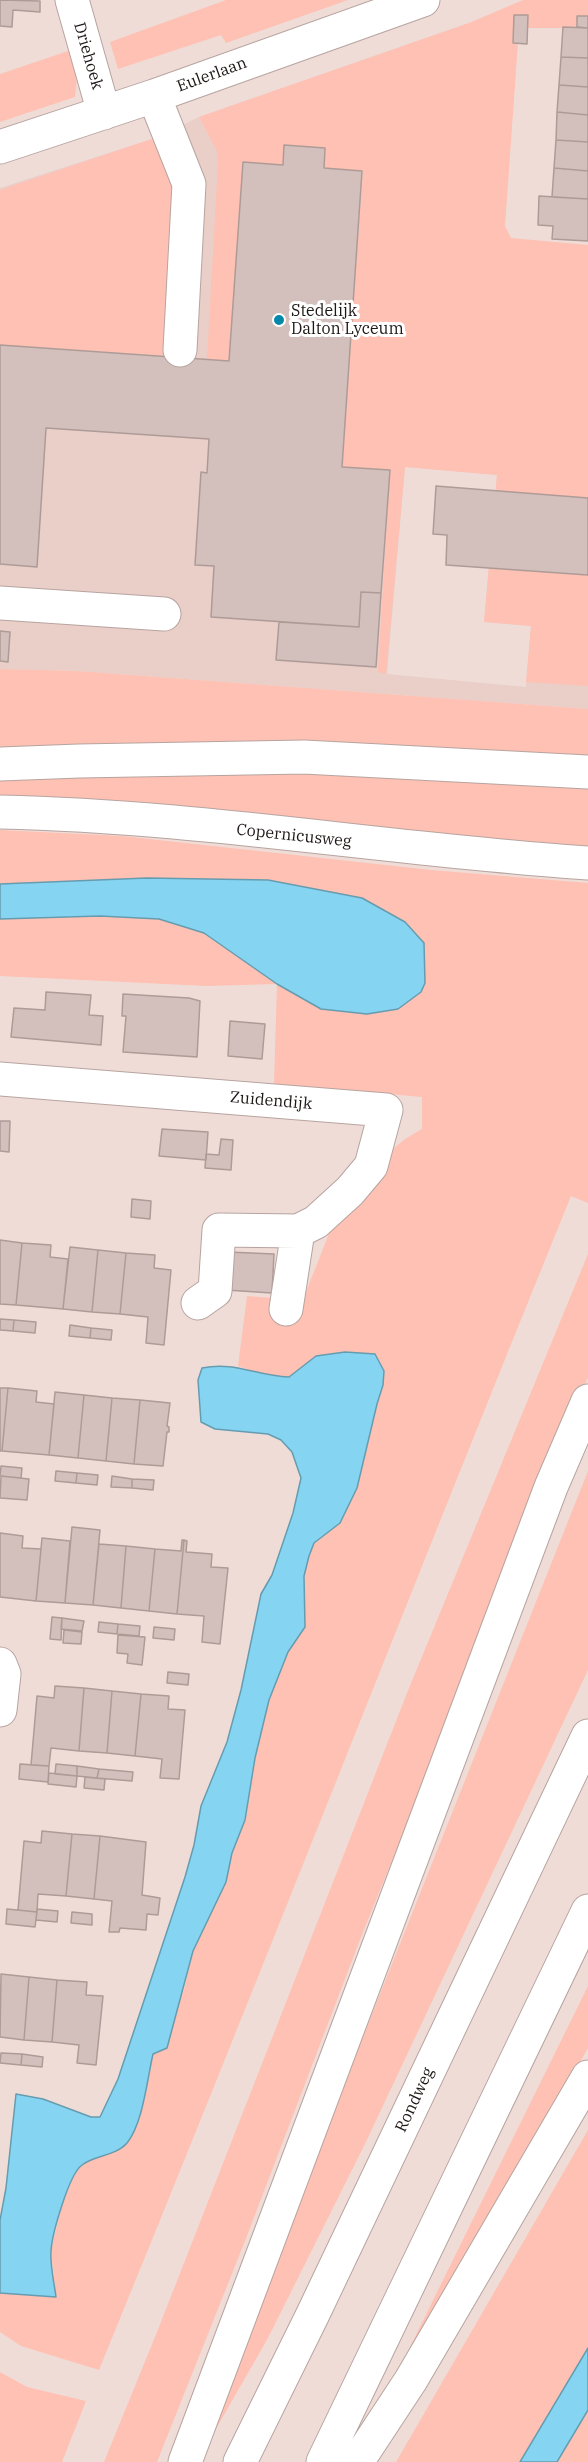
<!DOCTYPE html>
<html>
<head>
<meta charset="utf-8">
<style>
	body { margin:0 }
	canvas { display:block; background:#efdcd7 }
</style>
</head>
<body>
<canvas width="588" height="2462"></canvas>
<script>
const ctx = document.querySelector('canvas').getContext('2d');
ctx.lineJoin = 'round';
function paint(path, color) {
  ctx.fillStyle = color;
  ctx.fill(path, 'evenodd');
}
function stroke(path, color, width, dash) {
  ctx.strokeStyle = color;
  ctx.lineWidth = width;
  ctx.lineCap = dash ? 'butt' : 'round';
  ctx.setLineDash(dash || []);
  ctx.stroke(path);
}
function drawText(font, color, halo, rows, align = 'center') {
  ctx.font = font + ' "IBM Plex Serif",serif';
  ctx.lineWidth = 6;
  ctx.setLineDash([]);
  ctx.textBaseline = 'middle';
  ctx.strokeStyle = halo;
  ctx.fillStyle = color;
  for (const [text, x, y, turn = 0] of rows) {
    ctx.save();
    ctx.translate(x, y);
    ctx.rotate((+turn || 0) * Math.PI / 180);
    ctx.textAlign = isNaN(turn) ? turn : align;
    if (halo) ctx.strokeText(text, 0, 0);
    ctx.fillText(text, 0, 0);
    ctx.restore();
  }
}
paint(new Path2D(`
	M 469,23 L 449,214 L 588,274 L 588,709 L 77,671 L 0,669 L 0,188 L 158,137 L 199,117 ZM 405,467 L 497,475 L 484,622 L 531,626 L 526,687 L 387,674 Z`), '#eacec8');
paint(new Path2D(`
	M 226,0 L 348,0 L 226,43 L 221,35 L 118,69 L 110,42 Z
	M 523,0 L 588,0 L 588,28 L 519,28 L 505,226 L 511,238 L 588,245 L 588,686 L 526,682 L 531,626 L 484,622 L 497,475 L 405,467 L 386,674 L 378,672 L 390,471 L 341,467 L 363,171 L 324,168 L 325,148 L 285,145 L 283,165 L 243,162 L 229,361 L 207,359 L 218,163 L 217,151 L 199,117 L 469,23 Z
	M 71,50 L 77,77 L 75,97 L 0,122 L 0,74 Z
	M 158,137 L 179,198 L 169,356 L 0,345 L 0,190 Z
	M 0,669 L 77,671 L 588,709 L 588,758 L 0,751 Z
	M 302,768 L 588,786 L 588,851 L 0,804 L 0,780 Z
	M 0,830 L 122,836 L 431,870 L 588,883 L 588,1203 L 571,1196 C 412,1587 259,1980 99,2370 L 21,2346 L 0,2332 L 0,2293 L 56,2297 L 51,2251 L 62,2204 L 78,2167 L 92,2158 L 107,2155 L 145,2090 L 153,2054 L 184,1990 L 193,1951 L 226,1882 L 269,1700 L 288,1652 L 305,1627 L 304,1576 L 309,1556 L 314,1544 L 340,1523 L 383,1385 L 316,1356 L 289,1377 L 268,1377 L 238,1366 L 247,1296 L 301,1300 L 304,1297 L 330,1231 L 370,1168 L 405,1139 L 422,1129 L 422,1097 L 274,1084 L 277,984 L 207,986 L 0,976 L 0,919 L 100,916 L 159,919 L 204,933 L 277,984 L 321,1009 L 147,878 L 0,884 Z
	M 588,1254 L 588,1377 L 361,1937 L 245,2241 L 157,2462 L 104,2462 L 157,2332 L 407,1693 Z
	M 588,1471 L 588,1670 L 365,2144 L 268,2338 L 197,2462 L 194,2462 Z
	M 588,1986 L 588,2048 L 417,2346 L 411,2352 L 410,2347 Z
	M 588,2130 L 588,2348 L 520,2462 L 396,2462 Z
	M 0,2372 L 27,2387 L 86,2401 L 62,2462 L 0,2462 Z
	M 588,2410 L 588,2462 L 557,2462 Z`), '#fec1b3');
const water = new Path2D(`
	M 147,878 L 268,880 L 362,898 L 405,922 L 424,943 L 425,983 L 421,992 L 398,1009 L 367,1014 L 321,1009 L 277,984 L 204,933 L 159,919 L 100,916 L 0,919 L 0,884 Z
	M 345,1352 L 375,1354 L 384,1371 L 383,1385 L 377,1404 L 357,1488 L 340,1523 L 314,1543 L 309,1556 L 304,1576 L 305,1627 L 288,1652 L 269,1700 L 255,1758 L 245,1820 L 232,1853 L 226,1882 L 193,1951 L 167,2048 L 153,2054 C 147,2080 143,2123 127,2143 C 116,2156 95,2155 82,2165 C 69,2174 52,2234 51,2251 C 50,2266 54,2282 56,2297 L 0,2293 L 0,2220 L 6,2188 L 16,2094 L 43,2099 L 91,2117 L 100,2117 L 118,2079 L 185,1877 L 194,1845 L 201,1806 L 227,1742 L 241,1690 L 261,1594 L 272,1575 L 293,1513 L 301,1478 L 292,1452 L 281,1440 L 268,1434 L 215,1429 L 201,1422 L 198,1380 L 202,1368 C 235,1361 256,1376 289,1377 L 316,1356 Z
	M 588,2348 L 588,2410 L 557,2462 L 520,2462 Z`);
paint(water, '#85d5f2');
stroke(water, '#669cb0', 1.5);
const building = new Path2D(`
	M 0,0 L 40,1 L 40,12 L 13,10 L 12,27 L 0,26 Z
	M 514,15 L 528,15 L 527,44 L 513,43 Z
	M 577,16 L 588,16 L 588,28 L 577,27 Z
	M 563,27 L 588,28 L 588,58 L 561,57 Z
	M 561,57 L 588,58 L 588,87 L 559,85 Z
	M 559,85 L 588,87 L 588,115 L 557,112 Z
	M 557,112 L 588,115 L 588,142 L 556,140 Z
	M 556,140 L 588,142 L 588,171 L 554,168 Z
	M 284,145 L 325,148 L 324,168 L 362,171 L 342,467 L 390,470 L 381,593 L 361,592 L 359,627 L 211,617 L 214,566 L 195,565 L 201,472 L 207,473 L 209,439 L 46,428 L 37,567 L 0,564 L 0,345 L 229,361 L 243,162 L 283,165 Z
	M 554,168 L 588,171 L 588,199 L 552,197 Z
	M 539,196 L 588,199 L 588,241 L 552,239 L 553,226 L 538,225 Z
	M 436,486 L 588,498 L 588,575 L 446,565 L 447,535 L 433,534 Z
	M 361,592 L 381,593 L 376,667 L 276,660 L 279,622 L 359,627 Z
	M 0,631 L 10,632 L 8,662 L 0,661 Z
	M 46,992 L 91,995 L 89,1015 L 103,1016 L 101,1045 L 11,1037 L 14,1008 L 45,1010 Z
	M 123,994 L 189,998 L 200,1001 L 197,1057 L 123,1052 L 126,1016 L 122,1016 Z
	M 230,1021 L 265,1024 L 262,1059 L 228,1056 Z
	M 0,1121 L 10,1121 L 9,1152 L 0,1151 Z
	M 162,1129 L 208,1132 L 206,1160 L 159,1156 Z
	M 221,1139 L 233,1140 L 231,1170 L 205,1168 L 206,1154 L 219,1155 Z
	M 132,1199 L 151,1201 L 150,1219 L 131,1217 Z
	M 0,1240 L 22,1243 L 16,1305 L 0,1304 Z
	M 22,1243 L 51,1245 L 50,1257 L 68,1259 L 63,1309 L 16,1305 Z
	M 70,1247 L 98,1250 L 92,1312 L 63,1309 Z
	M 98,1250 L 126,1253 L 120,1314 L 92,1312 Z
	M 228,1252 L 274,1254 L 272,1293 L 226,1290 Z
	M 126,1253 L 155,1255 L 154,1268 L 171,1270 L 164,1345 L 146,1343 L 148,1317 L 120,1314 Z
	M 0,1319 L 14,1320 L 13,1331 L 0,1330 Z
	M 14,1320 L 36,1322 L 35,1333 L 13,1331 Z
	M 70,1325 L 91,1328 L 90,1338 L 69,1336 Z
	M 91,1328 L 112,1330 L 111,1340 L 90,1338 Z
	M 0,1388 L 8,1388 L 2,1451 L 0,1451 Z
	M 8,1388 L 37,1391 L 36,1402 L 54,1404 L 49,1455 L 2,1451 Z
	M 55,1392 L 84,1395 L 78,1458 L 49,1455 Z
	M 84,1395 L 112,1398 L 106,1461 L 78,1458 Z
	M 112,1398 L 140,1400 L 134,1464 L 106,1461 Z
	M 140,1400 L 170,1403 L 167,1426 L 169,1427 L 169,1432 L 167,1432 L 163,1466 L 134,1464 Z
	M 1,1466 L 22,1468 L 21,1478 L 0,1476 Z
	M 56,1471 L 77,1473 L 76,1483 L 55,1481 Z
	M 77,1473 L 98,1475 L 97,1485 L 76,1483 Z
	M 1,1476 L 29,1479 L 27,1500 L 0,1498 Z
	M 112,1476 L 132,1479 L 132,1488 L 111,1487 Z
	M 132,1479 L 154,1480 L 153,1490 L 132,1488 Z
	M 72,1527 L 100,1530 L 93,1605 L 65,1603 Z
	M 0,1533 L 23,1536 L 22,1548 L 41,1549 L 36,1601 L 0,1597 Z
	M 42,1538 L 70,1541 L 65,1603 L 36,1601 Z
	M 182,1540 L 184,1540 L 177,1614 L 149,1611 L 155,1549 L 181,1551 Z
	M 184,1540 L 187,1541 L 186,1552 L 212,1554 L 211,1567 L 228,1568 L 220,1644 L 202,1642 L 204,1616 L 177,1614 Z
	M 99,1544 L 126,1546 L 121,1608 L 93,1605 Z
	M 126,1546 L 155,1549 L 149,1611 L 121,1608 Z
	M 52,1617 L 62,1618 L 61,1640 L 50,1639 Z
	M 62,1618 L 84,1621 L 82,1631 L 61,1629 Z
	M 99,1622 L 118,1624 L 117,1634 L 98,1632 Z
	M 118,1624 L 140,1626 L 139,1636 L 117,1634 Z
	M 154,1627 L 175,1629 L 174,1640 L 153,1638 Z
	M 64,1630 L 82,1632 L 81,1644 L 63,1643 Z
	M 118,1635 L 145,1637 L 142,1665 L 127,1663 L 128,1654 L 117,1653 Z
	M 168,1672 L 189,1674 L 188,1685 L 167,1683 Z
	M 55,1686 L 84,1688 L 79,1751 L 51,1748 L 49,1766 L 31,1765 L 37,1696 L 54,1698 Z
	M 84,1688 L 112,1691 L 107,1753 L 79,1751 Z
	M 112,1691 L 141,1694 L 135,1756 L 107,1753 Z
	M 141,1694 L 169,1696 L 168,1709 L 185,1710 L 179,1779 L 160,1778 L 162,1759 L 135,1756 Z
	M 20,1764 L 49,1766 L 48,1782 L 19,1779 Z
	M 56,1764 L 77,1766 L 77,1776 L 55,1774 Z
	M 77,1766 L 99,1769 L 97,1778 L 77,1776 Z
	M 99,1769 L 133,1772 L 132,1781 L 97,1778 Z
	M 49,1773 L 77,1776 L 76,1787 L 48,1784 Z
	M 85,1777 L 105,1779 L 104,1790 L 84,1788 Z
	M 42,1831 L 72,1834 L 66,1896 L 38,1894 L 37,1912 L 18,1910 L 24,1841 L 41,1843 Z
	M 72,1834 L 100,1836 L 94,1899 L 66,1896 Z
	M 100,1836 L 146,1842 L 142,1895 L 160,1898 L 158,1915 L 147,1914 L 146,1930 L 120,1928 L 119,1932 L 109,1932 L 112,1901 L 94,1899 Z
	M 7,1909 L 37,1912 L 35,1927 L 6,1924 Z
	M 37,1909 L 58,1911 L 57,1922 L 36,1920 Z
	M 72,1912 L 92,1914 L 92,1925 L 71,1923 Z
	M 1,1974 L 29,1977 L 24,2040 L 0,2037 Z
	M 29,1977 L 57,1980 L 52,2042 L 24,2040 Z
	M 57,1980 L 87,1982 L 86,1995 L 103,1996 L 96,2065 L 77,2063 L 79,2045 L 52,2042 Z
	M 1,2053 L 22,2054 L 21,2065 L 0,2063 Z
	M 22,2054 L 43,2057 L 42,2067 L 21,2065 Z`);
paint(building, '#d3c0bc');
stroke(building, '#ae9b97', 1.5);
const minor = new Path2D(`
	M 72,0 L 104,113
	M 154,96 L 189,184 L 180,350
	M 0,147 L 154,96 L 423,0
	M 0,603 L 164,614
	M 0,764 L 79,761 L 304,757 L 588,772
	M 0,812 C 197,816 392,850 588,863
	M 0,1079 L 386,1110 L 371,1166 L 350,1191 L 316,1222 L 298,1231 L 219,1230 L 215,1291 L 198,1303
	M 286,1309 L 298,1231
	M 0,1664 L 4,1674 L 0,1710`);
const highway = new Path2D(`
	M 185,2462 L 551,1487 L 588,1401
	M 240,2462 L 312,2316 L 588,1736
	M 323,2462 L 588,1911
	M 357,2462 L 411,2380 L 588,2077`);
stroke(minor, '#b7a4a0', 35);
stroke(highway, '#b7a4a0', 35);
stroke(minor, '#fff', 33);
stroke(highway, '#fff', 33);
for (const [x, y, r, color] of [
	[279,320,6,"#0488aa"]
]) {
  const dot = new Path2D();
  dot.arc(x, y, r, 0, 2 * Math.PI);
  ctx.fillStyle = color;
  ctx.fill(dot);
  stroke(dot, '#fff', 2);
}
drawText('16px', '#1e1716', '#fff', [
	["Driehoek",88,56,74],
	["Eulerlaan",212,75,-20],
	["Copernicusweg",294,836,6],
	["Zuidendijk",271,1101,5],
	["Rondweg",415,2100,-65]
]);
drawText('16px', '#1e1716', '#fff', [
	["Stedelijk",291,311],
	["Dalton Lyceum",291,329]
], 'left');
</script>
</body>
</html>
